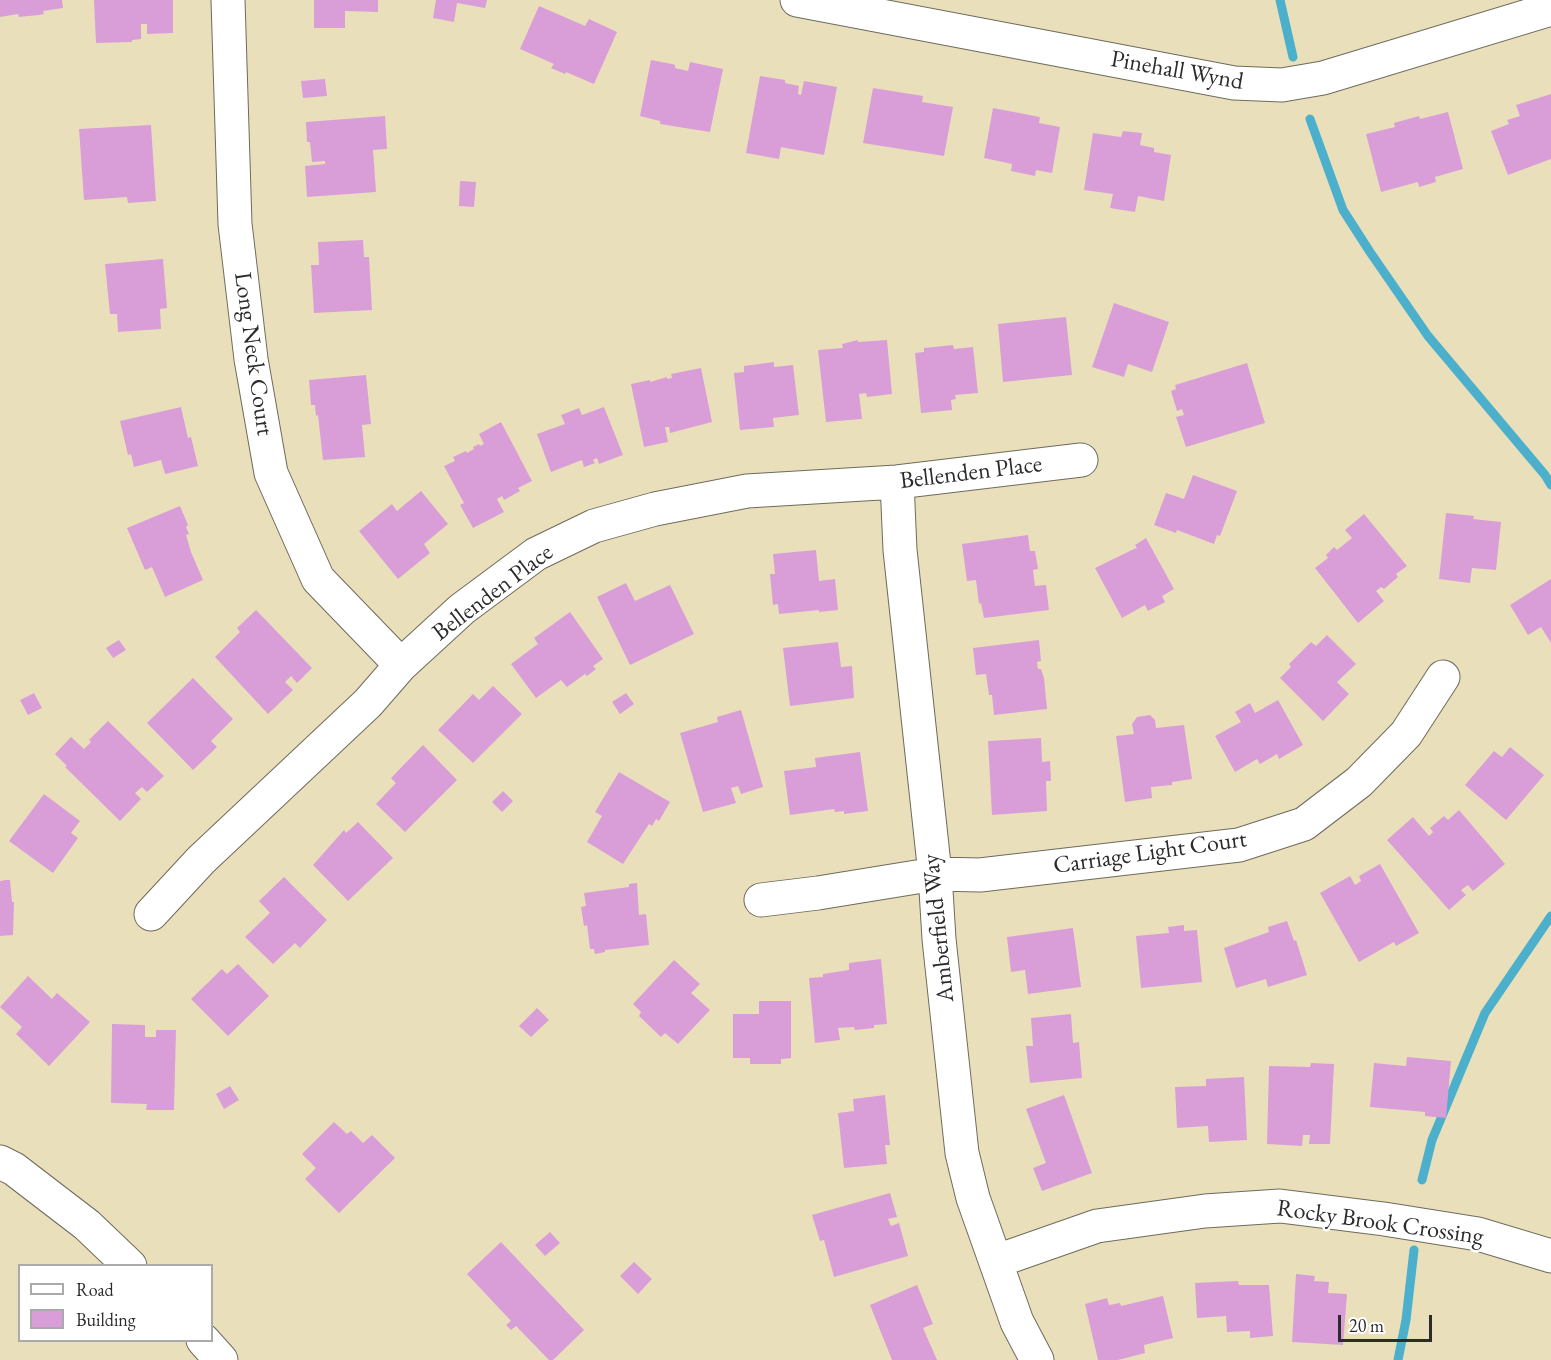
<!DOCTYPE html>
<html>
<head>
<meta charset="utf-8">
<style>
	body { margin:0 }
	#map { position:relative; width:1551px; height:1360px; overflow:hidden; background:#e9e0bb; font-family:"EB Garamond",serif }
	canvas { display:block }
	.legend { position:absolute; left:18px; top:1264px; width:195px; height:78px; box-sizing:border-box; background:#fff; border:2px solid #aaa; margin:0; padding:8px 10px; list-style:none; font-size:18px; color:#2b2b2b }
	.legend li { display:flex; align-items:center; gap:12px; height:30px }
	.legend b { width:30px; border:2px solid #aaa }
	.scale { position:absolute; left:1338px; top:1315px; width:94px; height:27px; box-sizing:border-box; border:3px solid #2b2b2b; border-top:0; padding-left:8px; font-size:18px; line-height:21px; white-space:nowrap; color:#2b2b2b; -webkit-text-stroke:4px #fff; paint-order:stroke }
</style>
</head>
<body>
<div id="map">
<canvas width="1551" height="1360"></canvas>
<ul class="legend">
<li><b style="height:8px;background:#fff"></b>Road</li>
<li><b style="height:16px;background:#d99ed8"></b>Building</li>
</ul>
<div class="scale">20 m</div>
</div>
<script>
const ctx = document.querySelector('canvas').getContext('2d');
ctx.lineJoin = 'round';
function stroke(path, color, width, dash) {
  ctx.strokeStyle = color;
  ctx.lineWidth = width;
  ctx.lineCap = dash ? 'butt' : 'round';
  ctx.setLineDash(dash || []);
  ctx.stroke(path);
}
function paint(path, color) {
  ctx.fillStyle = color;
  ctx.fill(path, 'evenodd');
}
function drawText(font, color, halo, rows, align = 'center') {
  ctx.font = font + ' "EB Garamond",serif';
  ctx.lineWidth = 5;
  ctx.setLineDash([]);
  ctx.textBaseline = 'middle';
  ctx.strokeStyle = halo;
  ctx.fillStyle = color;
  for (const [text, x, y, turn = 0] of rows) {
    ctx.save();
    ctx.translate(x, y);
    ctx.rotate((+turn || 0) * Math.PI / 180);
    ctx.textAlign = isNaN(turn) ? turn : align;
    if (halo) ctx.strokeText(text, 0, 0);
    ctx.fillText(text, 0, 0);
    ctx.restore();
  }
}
stroke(new Path2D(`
	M 1280,0 L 1293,57
	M 1310,119 L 1343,210 L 1370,252 L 1428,336 L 1545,475 L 1551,485
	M 1422,1180 L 1432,1140 L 1485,1013 L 1551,916
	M 1398,1360 L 1406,1320 L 1414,1250`), '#4cafcb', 9);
paint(new Path2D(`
	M 0,0 L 62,0 L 63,8 L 43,11 L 44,14 L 39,15 L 19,17 L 18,14 L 0,17 Z
	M 94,0 L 173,0 L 173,33 L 147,34 L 147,24 L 141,24 L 141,39 L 132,40 L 132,42 L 96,43 Z
	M 314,0 L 378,0 L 378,12 L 345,11 L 345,28 L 314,28 Z
	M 436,0 L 487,0 L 485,8 L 457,3 L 454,22 L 433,18 Z
	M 539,6 L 585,26 L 589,19 L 617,32 L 594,84 L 566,72 L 565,74 L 551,68 L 554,64 L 520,49 Z
	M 651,60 L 672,64 L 675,65 L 675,68 L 688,71 L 690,62 L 723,69 L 710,132 L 660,124 L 660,121 L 640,116 Z
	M 760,76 L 785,80 L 785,83 L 799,86 L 798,94 L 801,95 L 804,81 L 837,87 L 824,155 L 781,147 L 779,159 L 746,153 Z
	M 325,79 L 327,96 L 303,98 L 301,81 Z
	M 873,88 L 923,96 L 922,102 L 953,107 L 944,156 L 863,143 Z
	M 1551,94 L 1551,159 L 1508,175 L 1491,131 L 1509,124 L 1507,120 L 1520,116 L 1516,105 Z
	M 993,108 L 1040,117 L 1039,123 L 1060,127 L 1052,173 L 1036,170 L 1035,176 L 1011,171 L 1012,164 L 984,158 Z
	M 1448,112 L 1463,169 L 1435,177 L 1436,182 L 1419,187 L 1418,182 L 1381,192 L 1366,134 L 1395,127 L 1394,123 L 1419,116 L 1420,119 Z
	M 385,116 L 387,149 L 373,150 L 376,192 L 307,197 L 305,166 L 325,164 L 325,161 L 312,162 L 310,142 L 307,142 L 306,122 Z
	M 151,125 L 156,201 L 128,203 L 127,197 L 84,200 L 79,129 Z
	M 1123,131 L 1142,133 L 1140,145 L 1154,148 L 1154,152 L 1171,155 L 1164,201 L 1138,196 L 1135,212 L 1110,208 L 1113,194 L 1084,190 L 1093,133 L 1121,137 Z
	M 460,181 L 476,182 L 474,207 L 459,206 Z
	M 363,240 L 364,257 L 369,257 L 372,310 L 314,313 L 311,265 L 319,265 L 318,242 Z
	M 163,259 L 167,308 L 160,309 L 161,329 L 118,332 L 117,314 L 110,314 L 105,264 Z
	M 1114,303 L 1169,322 L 1152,372 L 1128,364 L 1124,377 L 1092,367 Z
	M 1066,317 L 1072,375 L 1003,382 L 998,324 Z
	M 858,340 L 858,342 L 887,340 L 892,394 L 867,397 L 866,393 L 859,394 L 862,419 L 826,422 L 818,350 L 843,348 L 842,344 Z
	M 953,345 L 954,349 L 973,347 L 978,393 L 955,395 L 956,399 L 951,400 L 952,410 L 921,413 L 915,353 L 924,352 L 924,348 Z
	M 774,362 L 774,367 L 793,365 L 799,415 L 773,418 L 774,427 L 740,430 L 734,373 L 744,372 L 744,366 Z
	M 1247,363 L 1265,423 L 1186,447 L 1176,417 L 1184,415 L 1182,409 L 1177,411 L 1171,391 L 1176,389 L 1175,385 Z
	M 701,368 L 712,422 L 670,433 L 669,427 L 665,427 L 668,442 L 644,447 L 631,384 L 650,380 L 650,382 L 667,377 L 667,379 L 672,378 L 671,374 Z
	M 366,375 L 371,424 L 362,425 L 365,457 L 323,460 L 318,415 L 316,416 L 315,405 L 311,405 L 309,380 Z
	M 181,407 L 188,438 L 191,437 L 198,466 L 165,474 L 161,460 L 134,467 L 131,454 L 128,455 L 120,421 Z
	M 604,407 L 623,455 L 599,464 L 597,458 L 593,460 L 595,463 L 584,467 L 582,460 L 551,472 L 537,434 L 565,424 L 561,415 L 579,408 L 582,415 Z
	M 501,422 L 532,481 L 518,488 L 520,491 L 504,500 L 502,496 L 497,499 L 504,512 L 473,528 L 460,505 L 464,503 L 444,466 L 455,461 L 453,457 L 466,451 L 467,453 L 474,449 L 473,447 L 479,444 L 480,446 L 484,444 L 479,434 Z
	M 1193,475 L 1237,491 L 1220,536 L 1217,535 L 1214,544 L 1177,530 L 1176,533 L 1154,525 L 1166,493 L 1184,499 Z
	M 421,491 L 448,524 L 424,544 L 430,553 L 398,579 L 359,531 L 392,504 L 397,511 Z
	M 180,506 L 188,525 L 186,527 L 189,534 L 186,535 L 191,552 L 203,580 L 165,597 L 152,567 L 145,570 L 127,528 Z
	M 1446,513 L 1474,516 L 1473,519 L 1501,522 L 1496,570 L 1472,568 L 1470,583 L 1439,579 Z
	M 1364,514 L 1407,566 L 1396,574 L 1398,577 L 1384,589 L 1381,587 L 1376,591 L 1384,601 L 1358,623 L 1315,568 L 1328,558 L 1326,555 L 1334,547 L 1337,550 L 1352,538 L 1345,530 Z
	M 1028,535 L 1030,551 L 1035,551 L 1038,569 L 1033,570 L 1035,586 L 1046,585 L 1049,610 L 984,618 L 981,603 L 979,604 L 976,580 L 967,581 L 962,544 Z
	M 1146,538 L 1174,589 L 1162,596 L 1165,602 L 1148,611 L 1145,605 L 1122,618 L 1095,568 L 1134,549 L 1137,548 L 1135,545 Z
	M 816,550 L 819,581 L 835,579 L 838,610 L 819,612 L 819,610 L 779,614 L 778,604 L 773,605 L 770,574 L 775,574 L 773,554 Z
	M 1551,579 L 1551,643 L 1541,627 L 1528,635 L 1510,605 Z
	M 626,583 L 635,601 L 670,585 L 694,634 L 630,665 L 597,597 Z
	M 256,610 L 312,668 L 297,683 L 291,676 L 285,682 L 293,690 L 268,714 L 215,657 L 240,632 L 237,628 Z
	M 570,612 L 603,659 L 593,666 L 596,669 L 587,676 L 585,674 L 567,687 L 561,680 L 536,698 L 511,664 L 538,644 L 534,638 Z
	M 1327,635 L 1356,664 L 1337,682 L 1349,694 L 1323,721 L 1280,678 L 1291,667 L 1289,664 L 1311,642 L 1316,646 Z
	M 119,640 L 126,650 L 113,658 L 106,648 Z
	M 1039,640 L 1041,661 L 1037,662 L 1038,669 L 1041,669 L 1044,678 L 1047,709 L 994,715 L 992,695 L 989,695 L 986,674 L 976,675 L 973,648 Z
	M 838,642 L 841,667 L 852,666 L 854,698 L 790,706 L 783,648 Z
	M 193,678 L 233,719 L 211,741 L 217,747 L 193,770 L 147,723 Z
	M 493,686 L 522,714 L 473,763 L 438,730 L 473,694 L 479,700 Z
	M 34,693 L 42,708 L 28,715 L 20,700 Z
	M 626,693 L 634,704 L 620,714 L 612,702 Z
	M 1278,700 L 1303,745 L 1279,759 L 1277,754 L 1260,764 L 1257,759 L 1235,772 L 1215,736 L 1241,722 L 1235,712 L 1250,703 L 1255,713 Z
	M 741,710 L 763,787 L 741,794 L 738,786 L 731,788 L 736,803 L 703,812 L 680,733 L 718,722 L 717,717 Z
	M 1150,715 L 1155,720 L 1156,728 L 1184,725 L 1192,779 L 1172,782 L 1172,785 L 1151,787 L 1152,798 L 1125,802 L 1116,736 L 1134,734 L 1132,724 L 1137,717 Z
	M 108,721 L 164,776 L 147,792 L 142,787 L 135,793 L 141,799 L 120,821 L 65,767 L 67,766 L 55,754 L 71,737 L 84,749 L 91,742 L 89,740 Z
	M 1041,738 L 1042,762 L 1050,761 L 1051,781 L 1046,781 L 1047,811 L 992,815 L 988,741 Z
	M 423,745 L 457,780 L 405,832 L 376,804 L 396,783 L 391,778 Z
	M 1510,747 L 1544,775 L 1506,820 L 1465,785 L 1494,751 L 1502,757 Z
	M 860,752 L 868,811 L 844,814 L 844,811 L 835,812 L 834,809 L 790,815 L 784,771 L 816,767 L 815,758 Z
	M 619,772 L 670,802 L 659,821 L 656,819 L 652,826 L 649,824 L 623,864 L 587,842 L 602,816 L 595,812 Z
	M 503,791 L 513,801 L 502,812 L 492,802 Z
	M 44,794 L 80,821 L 71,833 L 78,838 L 53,873 L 9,841 Z
	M 1459,810 L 1505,864 L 1473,891 L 1468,885 L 1461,890 L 1466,895 L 1449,910 L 1387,840 L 1413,817 L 1429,836 L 1433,832 L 1430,828 L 1444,816 L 1448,820 Z
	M 358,822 L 393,858 L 348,901 L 313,865 L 344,830 L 346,833 Z
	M 1380,864 L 1419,933 L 1396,946 L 1394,942 L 1359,962 L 1320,893 L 1350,876 L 1355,885 L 1361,881 L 1359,876 Z
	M 284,877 L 327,920 L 300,948 L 295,943 L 273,964 L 245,937 L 270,913 L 259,901 Z
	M 5,880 L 10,880 L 12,902 L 14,902 L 13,935 L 0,936 L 0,881 Z
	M 637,883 L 639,915 L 646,914 L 649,945 L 605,950 L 605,952 L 595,954 L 594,949 L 590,949 L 587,925 L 584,926 L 581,907 L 586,906 L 584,893 L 629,887 L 629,884 Z
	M 1287,921 L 1294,941 L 1296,940 L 1307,975 L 1268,987 L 1266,979 L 1236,988 L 1224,948 L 1269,932 L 1268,927 Z
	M 1184,925 L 1184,931 L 1197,930 L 1202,982 L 1141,988 L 1136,936 L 1169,933 L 1168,927 Z
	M 1073,928 L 1081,987 L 1028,994 L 1025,970 L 1011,972 L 1007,937 Z
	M 881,959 L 887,1024 L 874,1025 L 874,1028 L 855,1030 L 854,1027 L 838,1028 L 840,1040 L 815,1043 L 809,978 L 823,977 L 823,974 L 849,970 L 849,963 Z
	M 674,960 L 700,984 L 691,993 L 710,1010 L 678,1044 L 665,1033 L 661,1037 L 639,1016 L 641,1012 L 633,1004 Z
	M 238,964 L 269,996 L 228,1036 L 191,999 L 222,969 L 227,974 Z
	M 28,976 L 52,999 L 57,993 L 90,1022 L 49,1066 L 16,1034 L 22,1027 L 0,1007 Z
	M 759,1001 L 791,1001 L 791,1058 L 781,1059 L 781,1064 L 750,1064 L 750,1058 L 733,1058 L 733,1014 L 759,1014 Z
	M 537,1008 L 549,1020 L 531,1037 L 519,1026 Z
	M 1071,1014 L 1073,1043 L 1079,1042 L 1082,1078 L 1030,1083 L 1026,1046 L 1033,1046 L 1031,1018 Z
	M 112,1024 L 145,1025 L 145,1037 L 156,1037 L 156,1030 L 176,1030 L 174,1110 L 146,1110 L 147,1104 L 111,1103 Z
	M 1407,1057 L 1451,1061 L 1446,1118 L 1425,1116 L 1425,1112 L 1370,1107 L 1374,1063 L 1406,1066 Z
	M 1311,1063 L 1334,1064 L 1330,1144 L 1309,1144 L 1310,1135 L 1303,1135 L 1302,1146 L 1267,1144 L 1269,1066 L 1310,1067 Z
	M 1244,1077 L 1247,1140 L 1209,1142 L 1208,1126 L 1177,1128 L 1175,1087 L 1206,1086 L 1206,1079 Z
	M 230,1086 L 239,1100 L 224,1109 L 216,1094 Z
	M 885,1095 L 890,1145 L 885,1145 L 887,1164 L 844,1168 L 838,1113 L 854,1111 L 853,1099 Z
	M 1064,1095 L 1092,1173 L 1042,1191 L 1033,1168 L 1046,1163 L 1026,1109 Z
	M 334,1122 L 347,1134 L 351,1131 L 363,1143 L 372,1135 L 395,1158 L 339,1213 L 305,1179 L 316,1168 L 302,1154 Z
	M 890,1193 L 897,1217 L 888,1219 L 891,1226 L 899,1223 L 908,1256 L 834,1277 L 824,1240 L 820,1241 L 812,1215 Z
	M 550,1232 L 560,1243 L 545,1256 L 535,1245 Z
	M 501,1242 L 584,1330 L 553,1360 L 549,1360 L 516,1326 L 511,1330 L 506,1325 L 511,1321 L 467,1274 Z
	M 634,1262 L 652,1279 L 638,1294 L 620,1276 Z
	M 1296,1274 L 1315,1276 L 1314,1281 L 1329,1282 L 1328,1293 L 1347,1294 L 1343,1345 L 1292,1342 Z
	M 1238,1281 L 1239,1285 L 1269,1285 L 1273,1336 L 1250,1338 L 1250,1331 L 1227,1332 L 1226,1316 L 1197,1318 L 1195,1283 Z
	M 917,1285 L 933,1324 L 923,1328 L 937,1360 L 892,1360 L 870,1305 Z
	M 1163,1296 L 1173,1338 L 1144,1345 L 1145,1353 L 1118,1360 L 1098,1360 L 1085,1304 L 1107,1298 L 1109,1305 L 1120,1303 L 1121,1306 Z`), '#d99ed8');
const minor = new Path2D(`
	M 228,0 L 235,224 L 251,359 L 271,473 L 318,579 L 401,665
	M 797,0 L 1234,83 L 1282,85 L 1323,78 L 1551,9
	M 897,482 L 900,550 L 935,874 L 939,939 L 962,1153 L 973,1198 L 1017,1322 L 1037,1360
	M 761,900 L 818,893 L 935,874 L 980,875 L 1239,845 L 1304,824 L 1359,782 L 1406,734 L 1443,677
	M 151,914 L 201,860 L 368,703 L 401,665 L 462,609 L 536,554 L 594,526 L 655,509 L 747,491 L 897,482 L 1081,460
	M 997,1261 L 1097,1226 L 1205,1211 L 1280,1206 L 1384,1219 L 1478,1234 L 1551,1256`);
const tertiary = new Path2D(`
	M 0,1162 L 14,1169 L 87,1225 L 130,1266
	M 203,1340 L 221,1360`);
stroke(minor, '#6e6a5d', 35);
stroke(tertiary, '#6e6a5d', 35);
stroke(minor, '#fff', 33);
stroke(tertiary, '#fff', 33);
drawText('24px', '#2b2b2b', '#fff', [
	["Pinehall Wynd",1177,71,10],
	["Long Neck Court",253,354,82],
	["Bellenden Place",971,473,-7],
	["Bellenden Place",493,593,-37],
	["Carriage Light Court",1150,853,-8],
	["Amberfield Way",939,928,-96],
	["Rocky Brook Crossing",1380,1223,8]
]);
</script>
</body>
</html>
